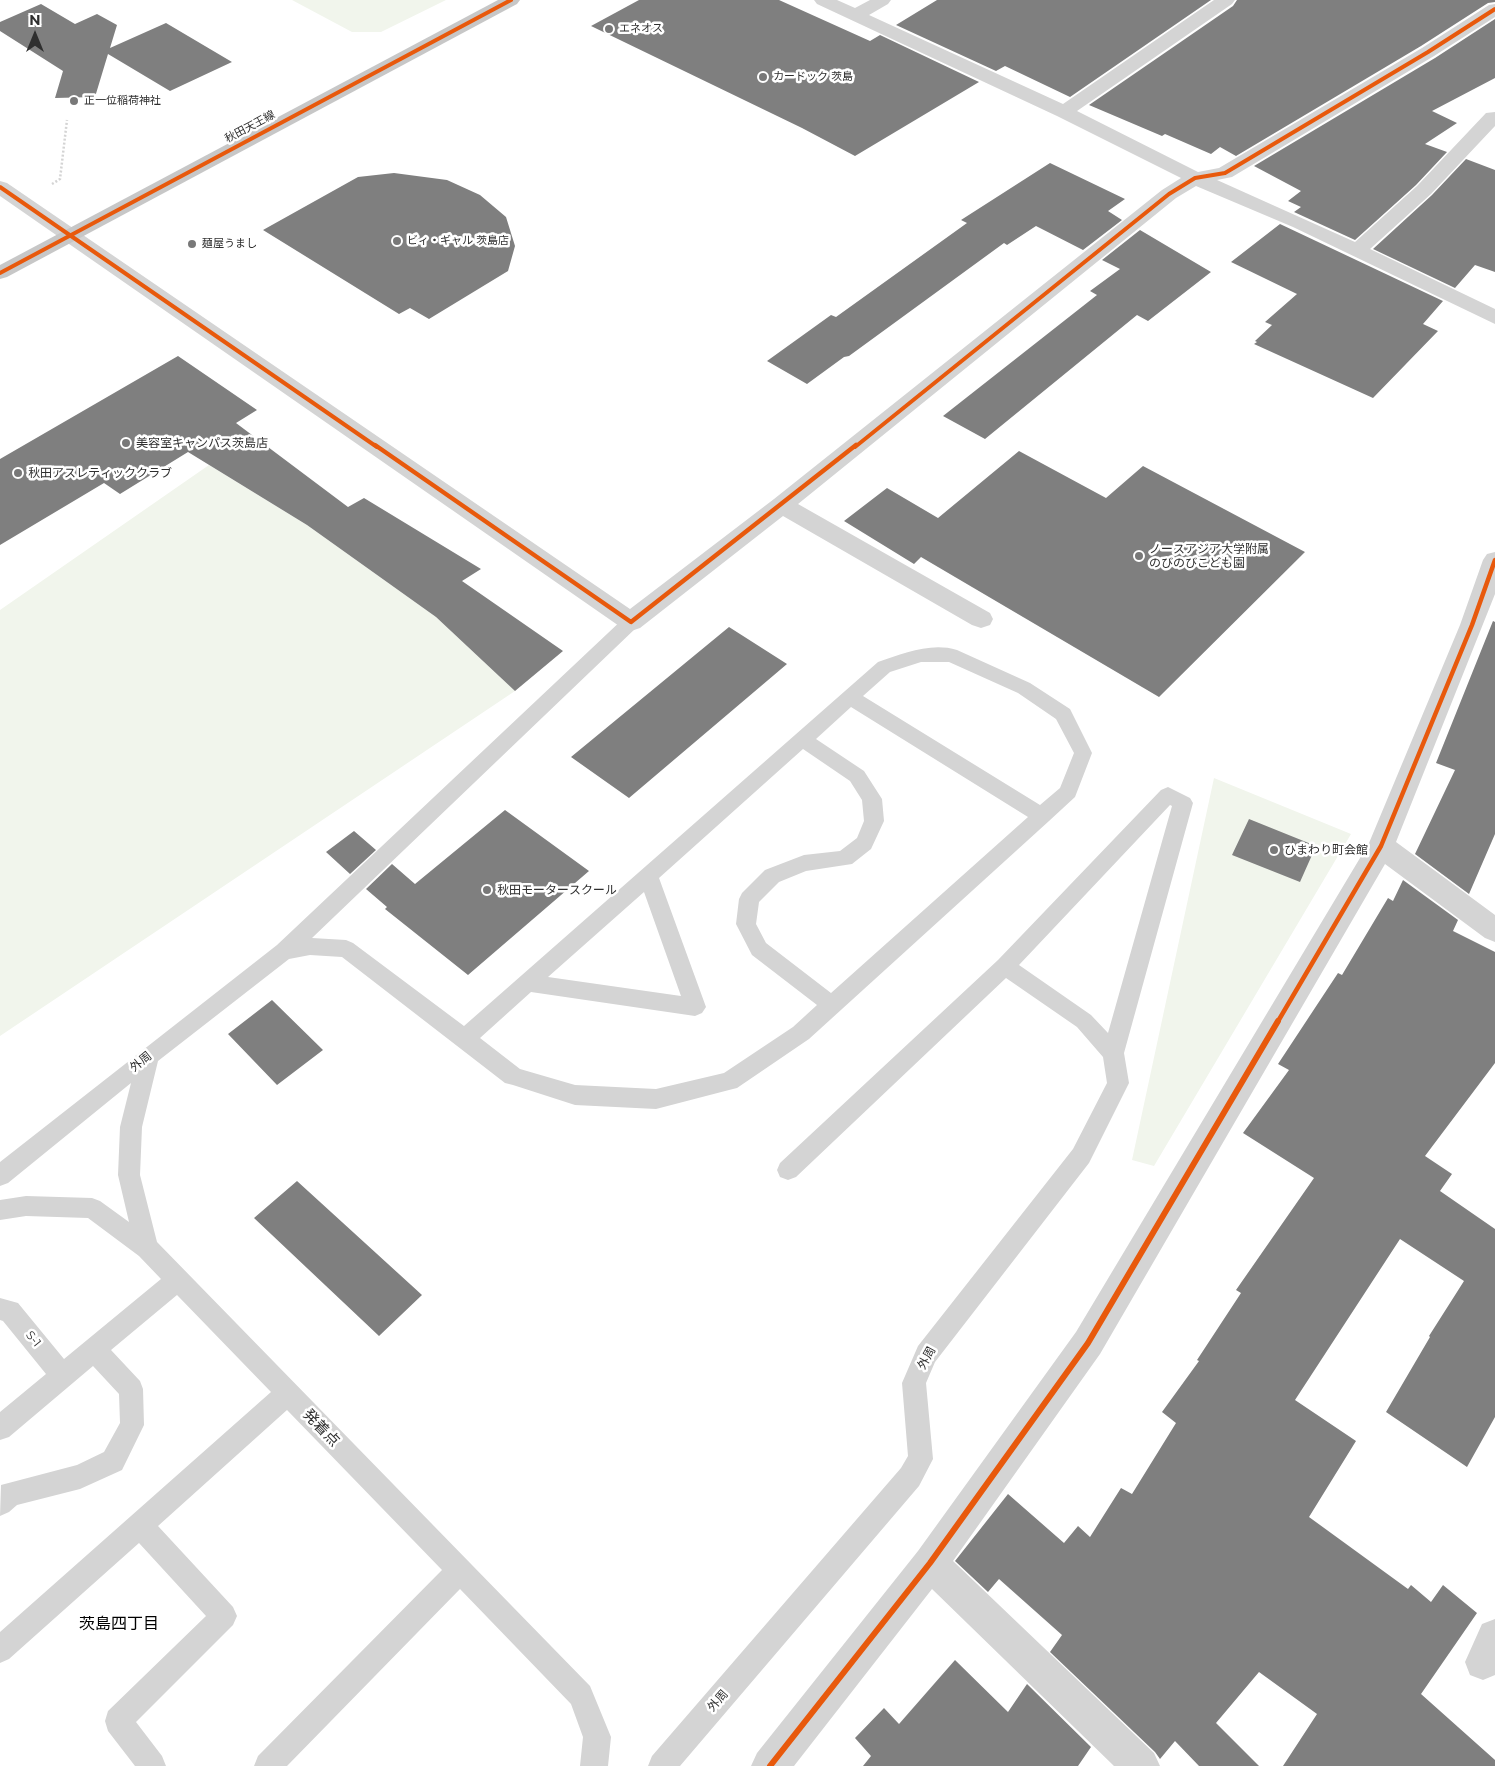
<!DOCTYPE html>
<html>
<head>
<meta charset="utf-8">
<style>
	body { margin:0 }
	#map { position:relative; width:1495px; height:1766px; overflow:hidden; background:#fff; font-family:Montserrat,sans-serif }
	canvas { display:block }
	.north { position:absolute; left:10px; top:10px; width:50px; height:50px; -webkit-text-stroke:4px #fff; paint-order:stroke; rotate:0deg; font-size:14px; font-weight:700; line-height:20px; text-align:center; color:#2f2f2f }
	.north::after { content:''; display:block; margin:auto; width:18px; height:22px; background:#2f2f2f; clip-path:polygon(50% 0,100% 100%,50% 72%,0 100%) }
</style>
</head>
<body>
<div id="map">
<canvas width="1495" height="1766"></canvas>
<div class="north">N</div>
</div>
<script>
const ctx = document.querySelector('canvas').getContext('2d');
ctx.lineJoin = 'round';
function paint(path, color) {
  ctx.fillStyle = color;
  ctx.fill(path, 'evenodd');
}
function stroke(path, color, width, dash) {
  ctx.strokeStyle = color;
  ctx.lineWidth = width;
  ctx.lineCap = dash ? 'butt' : 'round';
  ctx.setLineDash(dash || []);
  ctx.stroke(path);
}
function drawText(font, color, halo, rows, align = 'center') {
  ctx.font = font + ' Montserrat,"Noto Sans JP",sans-serif';
  ctx.lineWidth = 5;
  ctx.setLineDash([]);
  ctx.textBaseline = 'middle';
  ctx.strokeStyle = halo;
  ctx.fillStyle = color;
  for (const [text, x, y, turn = 0] of rows) {
    ctx.save();
    ctx.translate(x, y);
    ctx.rotate((+turn || 0) * Math.PI / 180);
    ctx.textAlign = isNaN(turn) ? turn : align;
    if (halo) ctx.strokeText(text, 0, 0);
    ctx.fillText(text, 0, 0);
    ctx.restore();
  }
}
paint(new Path2D(`
	M 292,0 L 446,0 L 381,32 L 352,32 Z
	M 209,465 L 307,525 L 436,617 L 515,691 L 0,1036 L 0,610 Z
	M 1214,778 L 1351,834 L 1154,1166 L 1132,1160 Z`), '#f1f5ec');
paint(new Path2D(`
	M 639,0 L 779,0 L 870,41 L 880,35 L 979,82 L 855,156 L 802,128 L 591,26 Z
	M 937,0 L 1211,0 L 1070,97 L 1005,66 L 996,71 L 896,25 Z
	M 1237,0 L 1495,0 L 1495,2 L 1488,3 L 1421,46 L 1236,156 L 1220,147 L 1211,154 L 1165,134 L 1162,136 L 1089,105 L 1233,6 Z
	M 41,4 L 75,24 L 97,14 L 117,25 L 110,48 L 166,23 L 232,62 L 170,91 L 108,54 L 95,97 L 55,98 L 63,71 L 0,31 L 0,22 Z
	M 1495,19 L 1495,78 L 1432,111 L 1457,123 L 1425,144 L 1447,152 L 1416,185 L 1355,240 L 1294,212 L 1301,207 L 1288,201 L 1301,191 L 1254,166 L 1435,58 Z
	M 1466,159 L 1495,170 L 1495,272 L 1475,265 L 1455,288 L 1373,249 L 1432,195 Z
	M 1050,163 L 1125,199 L 1108,211 L 1122,220 L 1083,250 L 1036,226 L 1007,245 L 1004,243 L 849,356 L 844,357 L 807,384 L 767,361 L 831,315 L 836,317 L 967,223 L 961,220 Z
	M 394,173 L 447,180 L 480,195 L 506,217 L 515,246 L 508,271 L 429,319 L 410,308 L 399,314 L 263,230 L 358,177 Z
	M 1280,224 L 1443,301 L 1423,324 L 1438,331 L 1373,398 L 1254,344 L 1257,342 L 1255,341 L 1272,325 L 1265,322 L 1297,294 L 1231,262 Z
	M 1140,230 L 1211,272 L 1148,321 L 1137,315 L 985,439 L 943,416 L 1097,295 L 1090,291 L 1120,269 L 1102,260 Z
	M 178,356 L 257,410 L 236,423 L 348,507 L 364,498 L 481,569 L 462,581 L 563,651 L 515,691 L 436,617 L 307,525 L 188,452 L 120,494 L 104,483 L 0,545 L 0,459 Z
	M 1019,451 L 1106,498 L 1143,466 L 1305,552 L 1159,697 L 921,557 L 914,564 L 844,521 L 887,488 L 938,518 Z
	M 1493,621 L 1495,622 L 1495,834 L 1469,894 L 1415,854 L 1455,770 L 1436,763 Z
	M 729,627 L 787,664 L 629,798 L 571,757 Z
	M 505,810 L 589,871 L 468,975 L 385,909 L 387,907 L 366,889 L 392,864 L 415,884 Z
	M 1249,819 L 1316,846 L 1300,882 L 1232,855 Z
	M 354,831 L 376,850 L 350,874 L 326,852 Z
	M 1403,880 L 1458,920 L 1453,931 L 1495,952 L 1495,1063 L 1425,1156 L 1452,1174 L 1440,1191 L 1495,1229 L 1495,1417 L 1467,1467 L 1386,1412 L 1430,1337 L 1429,1336 L 1464,1281 L 1400,1239 L 1295,1400 L 1356,1441 L 1309,1517 L 1408,1589 L 1411,1585 L 1431,1602 L 1443,1585 L 1477,1613 L 1421,1694 L 1495,1760 L 1495,1766 L 1283,1766 L 1317,1714 L 1259,1672 L 1216,1723 L 1259,1766 L 1199,1766 L 1175,1741 L 1160,1759 L 1155,1752 L 1050,1652 L 1062,1635 L 999,1579 L 988,1592 L 955,1561 L 1008,1494 L 1064,1543 L 1078,1526 L 1090,1537 L 1121,1488 L 1132,1494 L 1176,1423 L 1162,1412 L 1199,1361 L 1197,1360 L 1241,1293 L 1236,1290 L 1314,1178 L 1243,1133 L 1289,1070 L 1278,1064 L 1338,973 L 1342,975 L 1388,898 L 1393,901 Z
	M 272,1000 L 323,1050 L 277,1085 L 228,1034 Z
	M 297,1181 L 422,1295 L 379,1336 L 254,1218 Z
	M 955,1660 L 1008,1712 L 1027,1684 L 1091,1747 L 1078,1766 L 863,1766 L 871,1756 L 855,1738 L 884,1708 L 899,1724 Z`), '#7f7f7f');
stroke(new Path2D(`
	M 52,184 L 60,179 L 67,120`), '#d4d4d4', 2.5, [2, 2]);
paint(new Path2D(`
	M 631,616 L 637,617 L 640,622 L 637,627 L 312,938 L 346,940 L 353,943 L 464,1026 L 878,662 C 903,654 930,642 957,650 L 1030,683 L 1070,709 L 1092,753 L 1075,797 L 1049,821 L 809,1039 L 737,1088 L 729,1090 L 656,1109 L 575,1105 L 513,1085 L 505,1083 L 342,957 L 310,955 L 289,959 L 158,1061 L 142,1127 L 140,1175 L 157,1242 L 590,1686 L 611,1737 L 608,1766 L 580,1766 L 583,1737 L 571,1704 L 460,1589 L 287,1766 L 254,1766 L 258,1756 L 442,1570 L 287,1410 L 158,1526 L 233,1607 L 237,1616 L 233,1625 L 136,1722 L 162,1756 L 166,1766 L 135,1766 L 108,1731 L 105,1721 L 108,1711 L 206,1616 L 139,1543 L 9,1659 L 0,1663 L 0,1632 L 271,1392 L 177,1295 L 111,1350 L 140,1381 L 143,1389 L 144,1425 L 122,1470 L 80,1489 L 17,1505 L 9,1512 L 0,1516 L 1,1485 L 77,1465 L 104,1452 L 120,1423 L 119,1394 L 93,1366 L 9,1437 L 0,1440 L 0,1412 L 46,1374 L 3,1321 L 0,1320 L 0,1298 L 18,1303 L 64,1359 L 161,1279 L 139,1256 L 88,1218 L 26,1216 L 0,1220 L 0,1200 L 26,1196 L 92,1198 L 100,1201 L 129,1222 L 118,1175 L 120,1127 L 131,1083 L 8,1183 L 0,1186 L 0,1162 L 277,945 L 625,617 ZM 921,662 L 949,662 L 1018,693 L 1056,719 L 1074,753 L 1060,788 L 1040,805 L 863,696 L 890,672 ZM 851,707 L 1028,817 L 831,993 L 766,943 L 756,924 L 759,902 L 779,882 L 806,871 L 852,864 L 871,849 L 884,821 L 882,799 L 864,771 L 816,739 ZM 803,749 L 850,781 L 862,800 L 864,821 L 857,838 L 840,851 L 804,855 L 765,870 L 742,893 L 739,899 L 736,924 L 752,955 L 817,1005 L 793,1027 L 724,1073 L 656,1089 L 575,1085 L 520,1069 L 480,1038 L 531,992 L 695,1016 L 702,1013 L 706,1007 L 659,878 ZM 644,892 L 681,996 L 548,977 Z
	M 1168,787 L 1190,798 L 1193,803 L 1124,1053 L 1129,1083 L 1089,1163 L 935,1362 L 926,1383 L 933,1459 L 919,1486 L 680,1766 L 648,1766 L 652,1756 L 901,1468 L 908,1456 L 902,1383 L 918,1346 L 1073,1149 L 1107,1083 L 1103,1057 L 1077,1027 L 1006,978 L 796,1177 L 788,1180 L 780,1177 L 777,1170 L 780,1163 L 998,960 L 1161,790 ZM 1170,805 L 1172,806 L 1108,1033 L 1091,1015 L 1019,965 Z`), '#d4d4d4');
paint(new Path2D(`
	M 814,0 L 837,0 L 855,8 L 870,0 L 891,0 L 888,4 L 869,15 L 1063,104 L 1214,0 L 1235,0 L 1232,4 L 1077,111 L 1198,172 L 1219,168 L 1422,48 L 1489,5 L 1495,4 L 1495,17 L 1434,56 L 1232,177 L 1217,180 L 1355,242 L 1417,186 L 1486,113 L 1495,112 L 1495,126 L 1431,194 L 1370,249 L 1495,309 L 1495,324 L 1293,227 L 1196,186 L 1176,198 L 798,504 L 990,613 L 993,619 L 990,625 L 981,628 L 972,625 L 783,516 L 640,628 L 631,631 L 622,628 L 0,196 L 0,181 L 7,183 L 630,609 L 774,499 L 1162,190 L 1181,178 L 1057,116 L 817,4 Z
	M 1495,552 L 1495,594 L 1396,842 L 1495,915 L 1495,942 L 1485,938 L 1385,864 L 1100,1354 L 953,1561 L 1154,1753 L 1160,1766 L 1114,1766 L 932,1589 L 794,1766 L 751,1766 L 757,1753 L 918,1551 L 1076,1332 L 1369,843 L 1460,625 L 1483,560 L 1487,554 Z
	M 1495,1619 L 1495,1675 L 1483,1680 L 1470,1675 L 1465,1662 L 1482,1624 Z`), '#d4d4d4');
paint(new Path2D(`
	M 498,0 L 520,0 L 517,4 L 7,277 L 0,279 L 0,265 Z`), '#c7c7c7');
stroke(new Path2D(`
	M 0,187 L 377,447
	M 0,273 L 511,0
	M 855,447 L 1169,194 L 1195,178 L 1225,173 L 1428,52 L 1495,9`), '#e8590c', 4);
stroke(new Path2D(`
	M 375,445 L 631,622 L 856,445
	M 1277,1023 L 1381,846 L 1472,625 L 1495,560`), '#e8590c', 4.5);
stroke(new Path2D(`
	M 770,1766 L 930,1563 L 1088,1343 L 1278,1021`), '#e8590c', 6);
for (const [x, y, r, color] of [
	[609,29,5,"#787878"],
	[763,77,5,"#787878"],
	[74,101,5,"#787878"],
	[397,241,5,"#787878"],
	[192,244,5,"#787878"],
	[126,443,5,"#787878"],
	[18,473,5,"#787878"],
	[1139,556,5,"#787878"],
	[1274,850,5,"#787878"],
	[487,890,5,"#787878"]
]) {
  const dot = new Path2D();
  dot.arc(x, y, r, 0, 2 * Math.PI);
  ctx.fillStyle = color;
  ctx.fill(dot);
  stroke(dot, '#fff', 2);
}
drawText('11px', '#2f2f2f', '#fff', [
	["エネオス",619,29],
	["カードック 茨島",773,77],
	["正一位稲荷神社",84,101],
	["ビィ・ギャル 茨島店",407,241],
	["麺屋うまし",202,244]
], 'left');
drawText('11px', '#2f2f2f', '#fff', [
	["秋田天王線",250,127,-28]
]);
drawText('12px', '#2f2f2f', '#fff', [
	["美容室キャンパス茨島店",136,443],
	["秋田アスレティッククラブ",28,473],
	["ノースアジア大学附属",1149,549],
	["のびのびこども園",1149,563],
	["ひまわり町会館",1284,850],
	["秋田モータースクール",497,890]
], 'left');
drawText('12px', '#2f2f2f', '#fff', [
	["外周",141,1062,-39],
	["S-1",33,1339,51],
	["外周",927,1358,-61],
	["外周",718,1701,-49]
]);
drawText('15px', '#2f2f2f', '#fff', [
	["発着点",321,1428,46]
]);
drawText('16px', '#000', '#fff', [
	["茨島四丁目",119,1624]
]);
</script>
</body>
</html>
